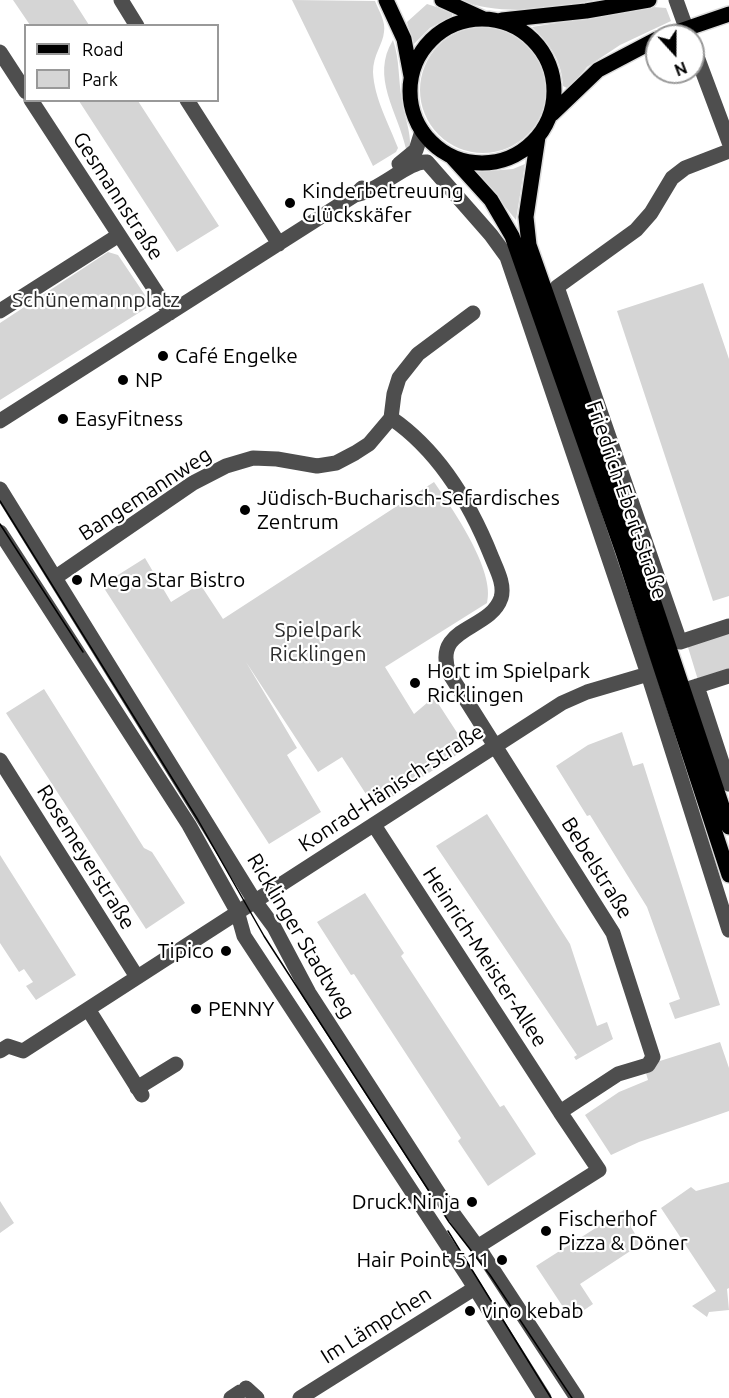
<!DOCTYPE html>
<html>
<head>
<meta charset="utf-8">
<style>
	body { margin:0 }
	#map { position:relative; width:729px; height:1398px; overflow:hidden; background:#fff; font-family:Ubuntu,sans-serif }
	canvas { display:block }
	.legend { position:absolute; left:24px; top:24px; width:195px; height:78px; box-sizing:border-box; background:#fff; border:2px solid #999; margin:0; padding:8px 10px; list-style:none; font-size:18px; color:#000 }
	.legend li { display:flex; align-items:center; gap:12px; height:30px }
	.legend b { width:30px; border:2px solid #999 }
	.north { position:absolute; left:645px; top:24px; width:60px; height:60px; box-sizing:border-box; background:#fff; border:2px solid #999; border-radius:50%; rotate:159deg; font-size:16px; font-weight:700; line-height:24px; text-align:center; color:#000 }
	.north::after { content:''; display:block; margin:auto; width:21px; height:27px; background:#000; clip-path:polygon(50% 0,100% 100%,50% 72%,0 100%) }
</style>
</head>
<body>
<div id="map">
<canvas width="729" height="1398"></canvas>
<ul class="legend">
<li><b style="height:8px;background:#000"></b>Road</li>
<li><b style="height:16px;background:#d5d5d5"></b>Park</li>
</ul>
<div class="north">N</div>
</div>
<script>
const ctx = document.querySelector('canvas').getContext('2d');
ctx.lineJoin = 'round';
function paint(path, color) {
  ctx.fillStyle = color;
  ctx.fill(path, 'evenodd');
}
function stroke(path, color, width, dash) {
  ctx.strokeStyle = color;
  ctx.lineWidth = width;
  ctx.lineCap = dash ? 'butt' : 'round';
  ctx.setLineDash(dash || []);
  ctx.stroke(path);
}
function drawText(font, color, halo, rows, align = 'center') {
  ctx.font = font + ' Ubuntu,sans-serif';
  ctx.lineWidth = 4.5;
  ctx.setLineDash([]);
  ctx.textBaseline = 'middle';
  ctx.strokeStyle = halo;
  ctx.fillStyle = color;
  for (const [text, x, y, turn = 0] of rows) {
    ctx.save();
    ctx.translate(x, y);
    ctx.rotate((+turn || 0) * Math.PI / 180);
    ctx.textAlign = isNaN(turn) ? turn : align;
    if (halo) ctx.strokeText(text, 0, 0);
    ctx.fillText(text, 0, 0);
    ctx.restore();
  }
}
paint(new Path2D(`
	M 13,0 L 73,0 L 89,25 L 30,25 Z
	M 292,0 L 375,1 C 379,11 386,22 384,32 C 383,44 373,55 373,72 C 374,98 389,124 398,148 L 396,152 L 373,166 Z
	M 459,0 L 597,0 C 552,8 504,17 459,0 Z
	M 427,4 L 452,12 L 452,16 L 430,28 L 413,45 L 407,22 Z
	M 653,7 L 666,8 L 671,21 L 620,45 L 587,67 L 569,89 L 563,86 C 562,61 550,44 532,27 Z
	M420 90a63 63 0 1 1 126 0a63 63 0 1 1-126 0Z
	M 393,40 C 400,60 398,80 402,100 C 404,116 411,131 410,147 L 406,149 C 398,112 370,77 393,40 Z
	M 79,101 L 138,101 L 219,226 L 177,252 Z
	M 525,164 L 516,220 L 477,172 L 513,169 Z
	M 108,252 L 118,255 L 149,301 L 148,307 L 0,400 L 0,323 Z
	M 703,283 L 729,359 L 729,596 L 713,601 L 617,311 Z
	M 434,482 C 452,508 496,571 487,603 L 385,667 L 414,714 L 434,697 L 467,748 L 375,808 L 342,757 L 318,772 L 246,662 L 297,748 L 287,755 L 321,812 L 269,844 L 102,585 L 145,558 L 171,602 L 200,584 L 223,619 Z
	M 729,630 L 729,670 L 698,680 L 687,644 Z
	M 44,689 L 144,848 L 152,852 L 185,903 L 146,929 L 6,713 Z
	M 622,732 L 633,766 L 643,763 L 720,1005 L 675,1019 L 669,1003 L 680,999 L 647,907 L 590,815 L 587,816 L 556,766 L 588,745 Z
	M 487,814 L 570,944 L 597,1026 L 607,1022 L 613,1039 L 576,1060 L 574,1057 L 577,1055 L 436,846 Z
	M 0,855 L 76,975 L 36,1000 L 26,986 L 33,982 L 24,969 L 19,972 L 0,943 Z
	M 365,893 L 404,953 L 401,956 L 500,1107 L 504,1105 L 536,1154 L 488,1186 L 458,1141 L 461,1138 L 354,974 L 351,975 L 317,922 Z
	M 720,1042 L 729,1068 L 729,1111 L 639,1142 L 611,1155 L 585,1115 L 619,1092 L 648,1080 L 644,1066 Z
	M 729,1182 L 729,1288 L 727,1289 L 729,1310 L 709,1312 L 707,1317 L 692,1306 L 716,1291 L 661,1208 L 691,1187 L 696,1191 Z
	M 0,1201 L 14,1223 L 0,1233 Z
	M 624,1210 L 631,1220 L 631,1227 L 641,1244 L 580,1284 L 593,1304 L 571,1319 L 536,1266 Z`), '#d5d5d5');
const major = new Path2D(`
	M 386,0 L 404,39 L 411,76
	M 442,0 L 484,19
	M410 91a72 72 0 1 1 144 0a72 72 0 1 1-144 0Z
	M 502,20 L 586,11 L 649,0
	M 665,36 L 729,14
	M 552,114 L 598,70 L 657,39
	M 538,137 L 526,217 L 529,245 L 636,549 L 729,827
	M 452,157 L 491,200 L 512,236 L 623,552 L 729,875`);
stroke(major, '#dbdbdb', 18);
stroke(new Path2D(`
	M 121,0 L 137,26
	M 676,0 L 689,36
	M 693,46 L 729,142
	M 0,52 L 26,92
	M 31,100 L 170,313
	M 187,100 L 279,244
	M 399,164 L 416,150 L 422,131
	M 355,195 C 380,191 409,160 427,162 L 491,235 L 507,257 L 648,674 L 729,930
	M 557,287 L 680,642 L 729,626
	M 557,287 L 636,230 L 651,213 L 672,178 L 685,168 L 729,151
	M 0,311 L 119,235
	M 391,418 C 439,451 471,505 492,558 C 497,570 505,585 501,598 C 490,631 432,626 449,673 L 613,933 L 653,1057 L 648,1065 L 618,1074 L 560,1112 L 599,1170 L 477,1247
	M 0,421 L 355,195 L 362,188
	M 0,489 L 254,900 L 274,927 L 309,993 L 441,1197 L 484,1256 L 577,1398
	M 0,532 L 189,825 L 237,911 L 244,936 L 468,1277 L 544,1398
	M 56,577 L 193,483 L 226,466 L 253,458 L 277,459 L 317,466 L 336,463 L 355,453 L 369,444 L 391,418 L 394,394 L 399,378 L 418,354 L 473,313
	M 697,686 L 729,784
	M 688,689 L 729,676
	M 0,760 L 137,977
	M 374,825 L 560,1112
	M 88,1009 L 142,1095
	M 0,1051 L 8,1046 L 23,1051 L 562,703 L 587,692 L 655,672
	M 137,1088 L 176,1064
	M 246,1388 L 257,1398
	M 231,1398 L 240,1392
	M 300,1398 L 475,1288`), '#4e4e4e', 15);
stroke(major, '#000', 15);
stroke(new Path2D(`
	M 0,501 L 198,820 L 264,936 L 449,1222 L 490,1275 L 572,1398
	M 0,524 L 83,652
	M 448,1231 L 551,1398`), '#000', 1.5);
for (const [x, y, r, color] of [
	[290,203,6,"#000"],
	[163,356,6,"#000"],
	[123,380,6,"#000"],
	[63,419,6,"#000"],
	[245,510,6,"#000"],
	[77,580,6,"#000"],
	[415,683,6,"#000"],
	[226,951,6,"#000"],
	[196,1009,6,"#000"],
	[472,1202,6,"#000"],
	[546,1231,6,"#000"],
	[502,1260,6,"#000"],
	[470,1311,6,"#000"]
]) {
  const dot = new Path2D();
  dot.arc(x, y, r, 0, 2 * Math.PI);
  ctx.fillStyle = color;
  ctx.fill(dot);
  stroke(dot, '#fff', 2);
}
drawText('21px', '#000', '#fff', [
	["Kinderbetreuung",302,191],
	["Glückskäfer",302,215],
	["Café Engelke",175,356],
	["NP",135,380],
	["EasyFitness",75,419],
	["Jüdisch-Bucharisch-Sefardisches",257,498],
	["Zentrum",257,522],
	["Mega Star Bistro",89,580],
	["Hort im Spielpark",427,671],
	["Ricklingen",427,695],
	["Tipico",214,951,"right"],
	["PENNY",208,1009],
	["Druck.Ninja",460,1202,"right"],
	["Fischerhof",558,1219],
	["Pizza & Döner",558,1243],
	["Hair Point 511",490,1260,"right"],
	["vino kebab",482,1311]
], 'left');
drawText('21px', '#000', '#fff', [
	["Gesmannstraße",118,196,57],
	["Bangemannweg",145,494,-33],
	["Friedrich-Ebert-Straße",627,500,71],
	["Konrad-Hänisch-Straße",391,788,-33],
	["Rosemeyerstraße",86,857,58],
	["Bebelstraße",597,868,58],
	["Ricklinger Stadtweg",301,936,59],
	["Heinrich-Meister-Allee",485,957,57],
	["Im Lämpchen",376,1325,-32]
]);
drawText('21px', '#2c2c2c', '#fff', [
	["Schünemannplatz",96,300],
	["Spielpark",318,630],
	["Ricklingen",318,654]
]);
</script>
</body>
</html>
